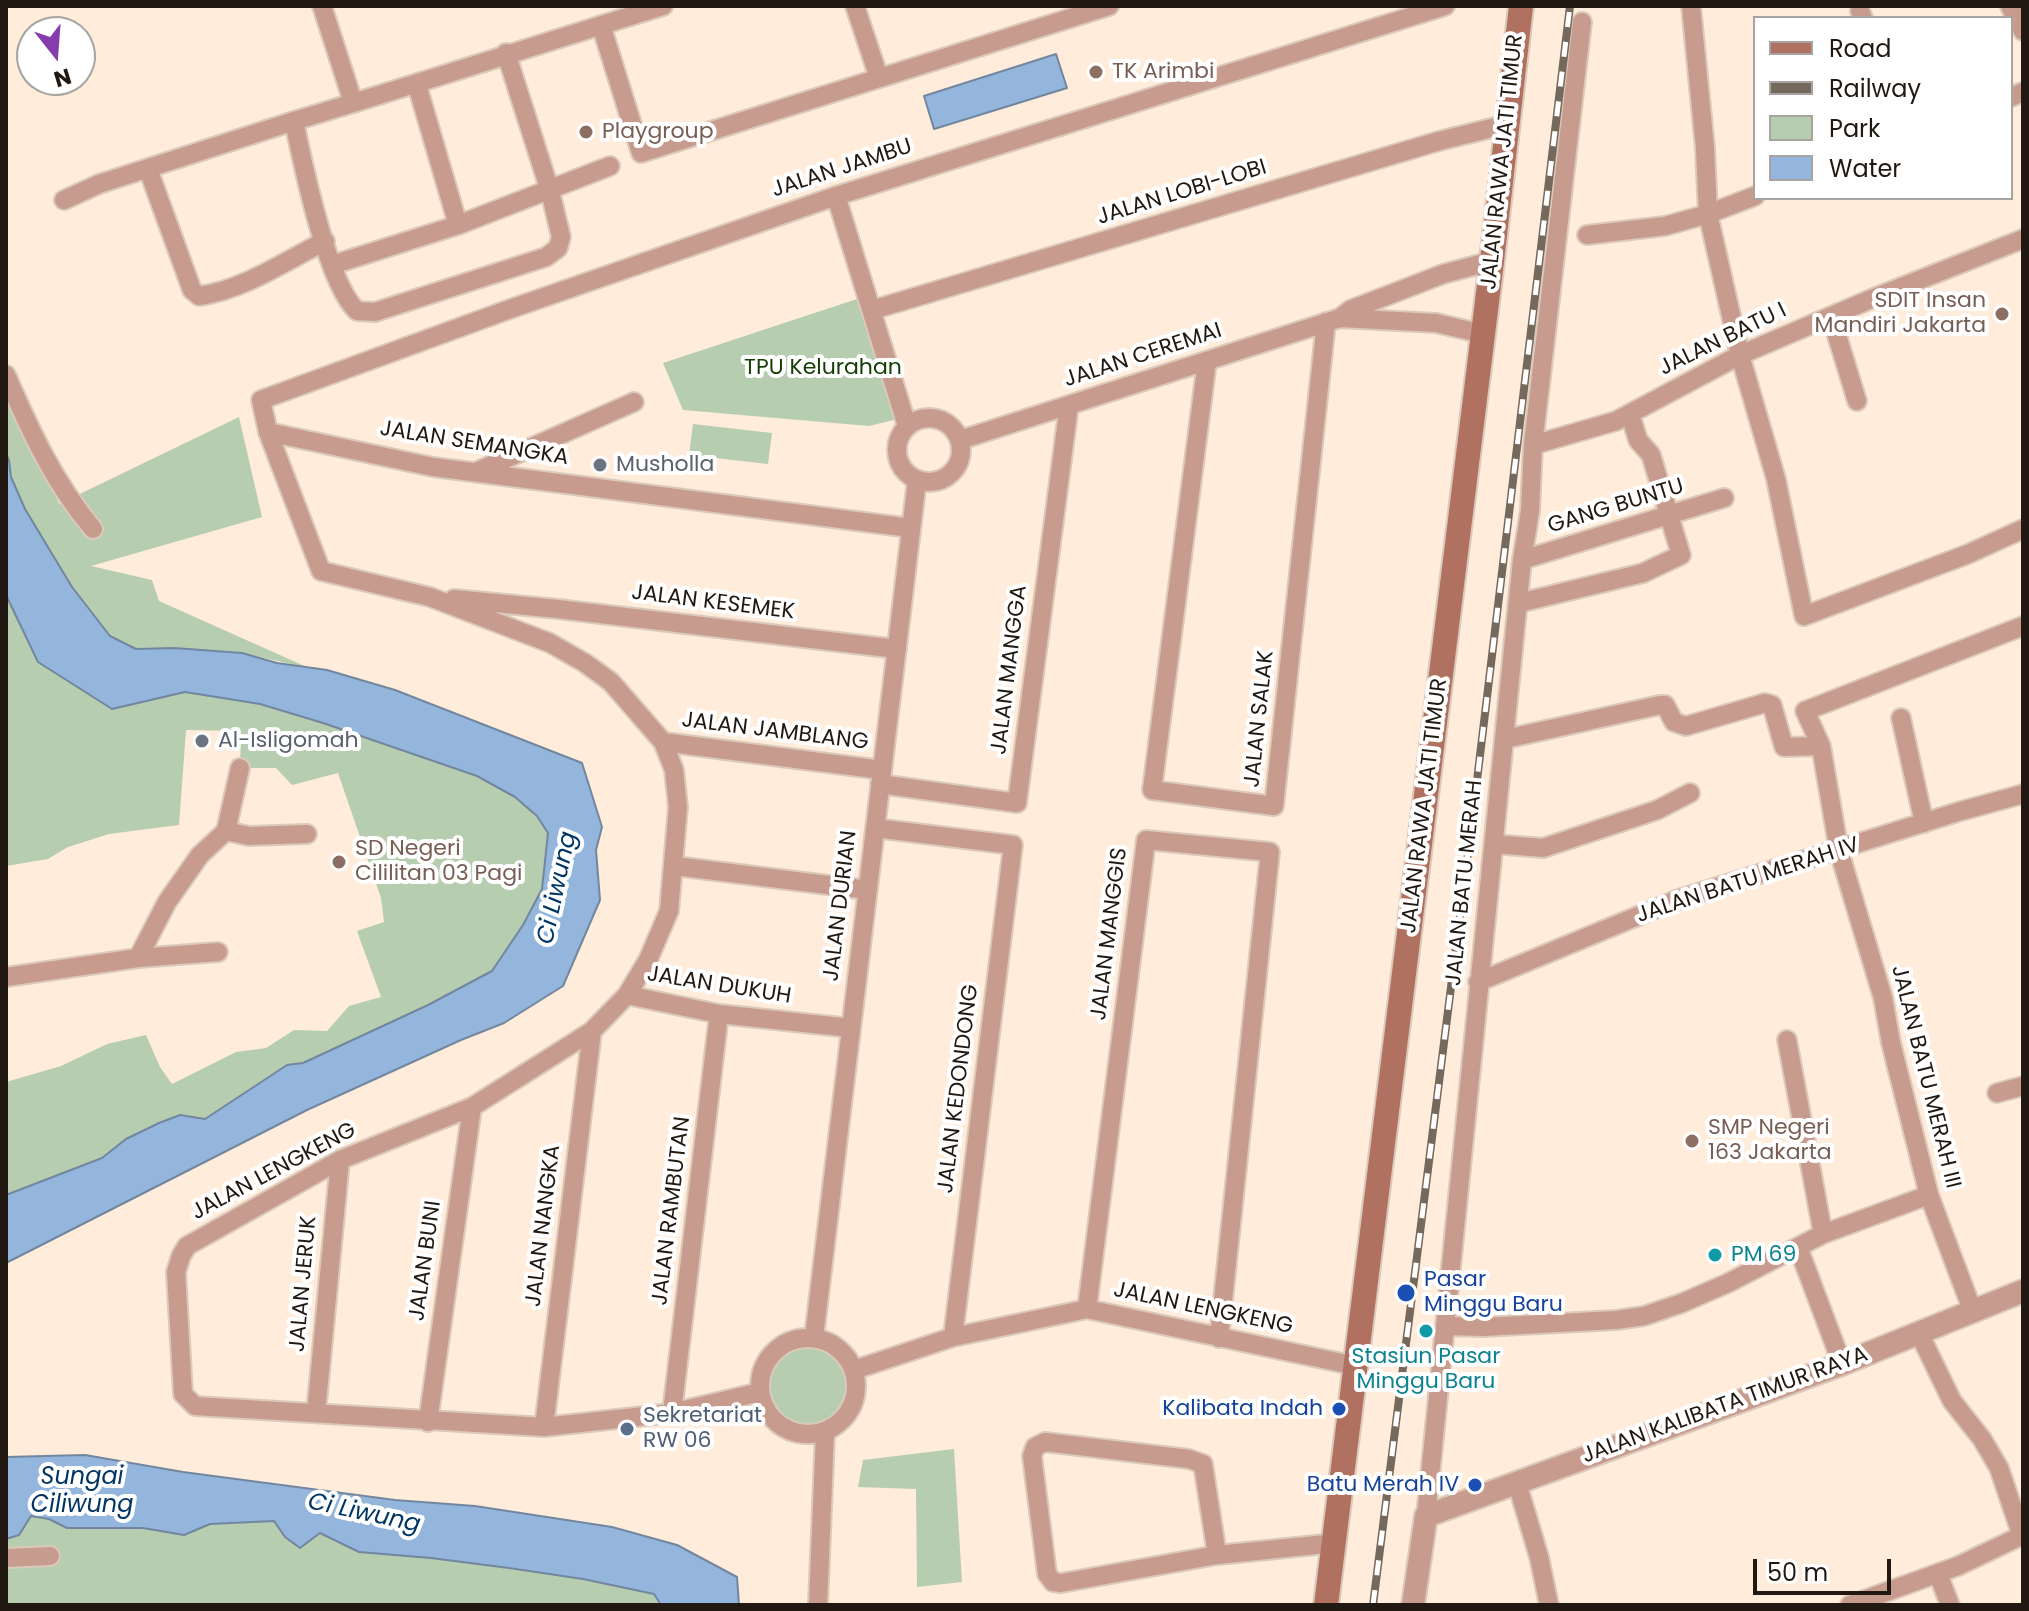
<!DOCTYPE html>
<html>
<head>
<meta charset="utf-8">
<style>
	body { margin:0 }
	#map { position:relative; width:2029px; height:1611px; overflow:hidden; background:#ffecdb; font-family:Poppins,sans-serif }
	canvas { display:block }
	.frame { position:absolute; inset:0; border:8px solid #211911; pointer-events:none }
	.legend { position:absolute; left:1753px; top:16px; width:260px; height:184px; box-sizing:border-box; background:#fff; border:2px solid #a6a3a0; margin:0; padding:10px 14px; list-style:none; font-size:24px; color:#211911 }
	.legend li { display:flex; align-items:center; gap:16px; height:40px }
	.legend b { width:40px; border:2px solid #a6a3a0 }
	.north { position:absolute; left:16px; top:16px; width:80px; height:80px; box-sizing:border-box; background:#fff; border:2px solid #a6a3a0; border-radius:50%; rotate:163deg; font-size:22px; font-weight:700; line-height:32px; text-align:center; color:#211911 }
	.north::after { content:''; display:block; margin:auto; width:28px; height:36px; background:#873cad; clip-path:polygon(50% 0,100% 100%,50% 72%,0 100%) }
	.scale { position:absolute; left:1753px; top:1559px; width:138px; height:36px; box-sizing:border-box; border:4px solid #211911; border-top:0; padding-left:10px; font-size:24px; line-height:28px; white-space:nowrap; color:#211911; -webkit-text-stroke:6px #fff; paint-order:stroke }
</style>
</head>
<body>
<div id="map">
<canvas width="2029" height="1611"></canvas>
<div class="frame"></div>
<ul class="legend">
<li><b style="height:10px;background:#b17160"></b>Road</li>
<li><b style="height:10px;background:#75685d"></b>Railway</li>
<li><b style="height:22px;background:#b6cdb0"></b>Park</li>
<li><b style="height:22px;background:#94b6dc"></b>Water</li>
</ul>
<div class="north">N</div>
<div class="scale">50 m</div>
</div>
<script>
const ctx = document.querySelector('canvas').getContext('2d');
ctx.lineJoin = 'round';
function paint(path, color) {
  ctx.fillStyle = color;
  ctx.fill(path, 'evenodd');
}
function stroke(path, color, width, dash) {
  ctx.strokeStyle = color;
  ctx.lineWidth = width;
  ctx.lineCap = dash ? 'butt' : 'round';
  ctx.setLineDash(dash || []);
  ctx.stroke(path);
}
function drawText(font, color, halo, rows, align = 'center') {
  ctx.font = font + ' Poppins,sans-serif';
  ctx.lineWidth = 8;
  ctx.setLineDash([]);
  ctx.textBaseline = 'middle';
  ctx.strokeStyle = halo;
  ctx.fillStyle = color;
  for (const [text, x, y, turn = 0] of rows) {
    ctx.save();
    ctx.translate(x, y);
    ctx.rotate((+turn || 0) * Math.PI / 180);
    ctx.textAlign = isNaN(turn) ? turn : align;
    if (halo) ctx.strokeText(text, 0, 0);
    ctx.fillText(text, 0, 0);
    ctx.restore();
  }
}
paint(new Path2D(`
	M 860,298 L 898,419 L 869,426 L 683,410 L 663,363 Z
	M 6,374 L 37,441 L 59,504 L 239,417 L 262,517 L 91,566 L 152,580 L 159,601 L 309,668 L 242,653 L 174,648 L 136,649 L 110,636 L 72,587 L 25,509 L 11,477 L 9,460 L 6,454 Z
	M 693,424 L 772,433 L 768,464 L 689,455 Z
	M 6,594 L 112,709 L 185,692 L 260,704 L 322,722 L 475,776 L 515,797 L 538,816 L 548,833 L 542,889 L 523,925 L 492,971 L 428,1005 L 303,1063 L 287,1065 L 205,1119 L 180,1115 L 159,1123 L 126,1139 L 102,1158 L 6,1195 L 6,1082 L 61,1066 L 107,1044 L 146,1035 L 160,1067 L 172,1084 L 236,1052 L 266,1048 L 294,1030 L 327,1031 L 349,1006 L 381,997 L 357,931 L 384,922 L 381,898 L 338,773 L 292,785 L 276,768 L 240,768 L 241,731 L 186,730 L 179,825 L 109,834 L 68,847 L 48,859 L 6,866 Z
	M760 1386a48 48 0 1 1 96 0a48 48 0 1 1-96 0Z
	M 954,1449 L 962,1582 L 917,1587 L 916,1489 L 858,1487 L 863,1460 Z
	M 31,1516 L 49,1519 L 67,1528 L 143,1528 L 184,1535 L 210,1524 L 275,1521 L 285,1537 L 320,1533 L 359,1552 L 431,1558 L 509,1568 L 583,1579 L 654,1594 L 661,1605 L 6,1605 L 6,1539 L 19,1535 Z`), '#b6cdb0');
const water = new Path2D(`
	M 1056,54 L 1067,88 L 934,129 L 924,96 Z
	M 6,454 L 9,460 L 11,477 L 25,509 L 72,587 L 110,636 L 136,649 L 174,648 L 242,653 L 277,663 L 327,670 L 395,690 L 582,763 L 602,827 L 596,850 L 600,900 L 563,986 L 504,1023 L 461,1040 L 307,1110 L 6,1263 L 6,1195 L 102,1158 L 126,1139 L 159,1123 L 180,1115 L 205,1119 L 287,1065 L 303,1063 L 428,1005 L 492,971 L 523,925 L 542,889 L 548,833 L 537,816 L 515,797 L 477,776 L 323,723 L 260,704 L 185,692 L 112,709 L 38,662 L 6,595 Z
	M 85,1455 L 183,1472 L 395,1500 L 475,1506 L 612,1527 L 677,1545 L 737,1577 L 739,1605 L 661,1605 L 654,1594 L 583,1579 L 509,1568 L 431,1558 L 359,1552 L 320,1533 L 300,1548 L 285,1537 L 274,1521 L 210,1524 L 184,1535 L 143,1528 L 67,1528 L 49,1519 L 31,1516 L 19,1535 L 6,1539 L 6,1457 Z`);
paint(water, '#94b6dc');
stroke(water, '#72879f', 2);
const minor = new Path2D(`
	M 322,6 L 353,102
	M 855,6 L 879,78
	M 1691,6 L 1705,148 L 1708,214 L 1740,355 L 1776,479 L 1804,616 L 1968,554 L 2023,529
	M 2010,6 L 2023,31
	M 1860,11 L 1863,18
	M 601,25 L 641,153 L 1109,6
	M 506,53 L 550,191 L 561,237 L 558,248 L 546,257 L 375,312 L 357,311 C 327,283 303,165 294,121 C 417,84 540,44 663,6
	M 417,85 L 458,225
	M 2011,97 L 2023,92
	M 148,169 L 192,290 L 199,296 C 243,290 286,261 325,241
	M 836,196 L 907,426
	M 64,200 L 99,184 L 294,121
	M 1587,235 L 1665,226 L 1708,214 L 1755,196
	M 332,265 L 458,225 L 610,166
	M 872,310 L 1439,141 L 1508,124
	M 1831,316 L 1857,401
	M 1340,318 L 1436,323 L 1483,334
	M 1207,361 L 1152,790 L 1274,806 L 1326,322
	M 6,375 C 30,430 54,483 93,529
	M897 450a32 32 0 1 1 64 0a32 32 0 1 1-64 0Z
	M 268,432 L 433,467 L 911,528
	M 960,440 L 1340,318 L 1350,310 L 1443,274 L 1492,261
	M 1533,445 L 1616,421 L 1740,355 L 1871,299 L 2023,239
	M 478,471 L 634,402
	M 1522,560 L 1724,498
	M 454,599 L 558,609 L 897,649
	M 1519,603 L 1643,573 L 1681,555 L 1651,455 L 1638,440 L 1630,414
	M 1901,718 L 1924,823
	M 1505,739 L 1660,705 L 1665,705 L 1674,722 L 1686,726 L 1765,703 L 1772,705 L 1784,747 L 1821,746
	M 663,742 L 882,770
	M 880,784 L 1017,803 L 1069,405
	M 875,828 L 1013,845 L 953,1337
	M 226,831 L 249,836 L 307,834
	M 1494,844 L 1543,848 L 1657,810 L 1690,793
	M 675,866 L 868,890
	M 138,958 L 167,902 L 200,855 L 226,831 L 240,768
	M 6,977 L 138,958 L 218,952
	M 1478,982 L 1679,899 L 1961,811 L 2023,794
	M 627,995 L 719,1014 L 851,1028
	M 1787,1040 L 1823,1234
	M 1997,1093 L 2023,1086
	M 1798,1247 L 1842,1364
	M 1087,1309 L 1146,840 L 1270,852 L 1219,1338
	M 1973,1312 L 1929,1195 L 1891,1043 L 1883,998 L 1839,851 L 1821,746 L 1805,711 L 2023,626
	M 1446,1326 L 1483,1327 L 1616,1320 L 1644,1316 L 1682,1303 L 1728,1283 L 1823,1234 L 1929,1195
	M 1919,1333 L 1952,1401 L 1982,1439 L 1999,1468 L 2022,1536
	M 814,1337 L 917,480
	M760 1386a48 48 0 1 1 96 0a48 48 0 1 1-96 0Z
	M 854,1370 L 953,1337 L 1087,1309 L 1356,1366
	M 760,1392 L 672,1413 L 544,1427 L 195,1406 L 183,1394 L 176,1272 L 181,1256 L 187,1246 L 340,1160 L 472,1107 L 592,1031 L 627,995 L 648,960 L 669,911 L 678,807 L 674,770 L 663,742 L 611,682 L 585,663 L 550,643 L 430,597 L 321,571 L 268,432 L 261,400 L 510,309 L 836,196 L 1445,6
	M 316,1413 L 340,1160
	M 672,1413 L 719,1014
	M 428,1422 L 472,1107
	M 544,1427 L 592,1031
	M 1517,1483 L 1539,1557 L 1549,1605
	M 1426,1516 L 1522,560 L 1530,511 L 1533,445 L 1582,22
	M 1217,1555 L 1203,1464 L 1189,1459 L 1045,1442 L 1035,1447 L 1032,1456 L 1047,1574 L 1053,1582 L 1061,1583 L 1217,1555 L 1336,1543
	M 6,1558 L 50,1556
	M 1938,1574 L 1950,1605
	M 818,1605 L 825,1432
	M 1850,1605 L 1958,1566 L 2023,1535`);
const tertiary = new Path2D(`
	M 1413,1605 L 1426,1516 L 1842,1364 L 2023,1291`);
const secondary = new Path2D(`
	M 1326,1605 L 1492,261 L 1521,6`);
stroke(minor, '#dbcabb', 22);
stroke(tertiary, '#dbcabb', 26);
stroke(secondary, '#dbcabb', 28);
stroke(minor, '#c89b8f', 18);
stroke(tertiary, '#c89b8f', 22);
stroke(secondary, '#b17160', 24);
const rail = new Path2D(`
	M 1373,1605 L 1475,797 L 1570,6`);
stroke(rail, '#75685d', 8);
stroke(rail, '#fff', 5, [15]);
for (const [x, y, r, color] of [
	[1096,72,8,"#8d6e63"],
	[586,132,8,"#8d6e63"],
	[2002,314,8,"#8d6e63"],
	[600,465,8,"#6b7280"],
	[202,741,8,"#6b7280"],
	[339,862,8,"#8d6e63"],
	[1692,1141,8,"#8d6e63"],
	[1715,1255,8,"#0f9aa8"],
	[1406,1293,10,"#1a4fb4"],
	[1426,1331,8,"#0f9aa8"],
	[1339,1409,8,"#1a4fb4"],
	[627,1429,8,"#5c6f8a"],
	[1475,1485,8,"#1a4fb4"]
]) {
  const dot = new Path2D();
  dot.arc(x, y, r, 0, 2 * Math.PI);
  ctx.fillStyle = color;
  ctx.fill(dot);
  stroke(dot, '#fff', 3);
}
drawText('22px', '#785e54', '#fff', [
	["TK Arimbi",1112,72],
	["Playgroup",602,132],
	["SDIT Insan",1986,301,"right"],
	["Mandiri Jakarta",1986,326,"right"],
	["SD Negeri",355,849],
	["Cililitan 03 Pagi",355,874],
	["SMP Negeri",1708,1128],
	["163 Jakarta",1708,1153]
], 'left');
drawText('22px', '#211911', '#fff', [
	["JALAN RAWA JATI TIMUR",1503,162,-84],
	["JALAN JAMBU",842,169,-18],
	["JALAN LOBI-LOBI",1182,193,-17],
	["JALAN BATU I",1723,340,-26],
	["JALAN CEREMAI",1143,356,-18],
	["JALAN SEMANGKA",474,444,9],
	["GANG BUNTU",1616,507,-17],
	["JALAN KESEMEK",713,603,7],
	["JALAN MANGGA",1010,670,-83],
	["JALAN SALAK",1260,719,-84],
	["JALAN JAMBLANG",775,732,7],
	["JALAN RAWA JATI TIMUR",1425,806,-83],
	["JALAN BATU MERAH IV",1748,881,-18],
	["JALAN BATU MERAH",1465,883,-84],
	["JALAN DURIAN",841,906,-83],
	["JALAN MANGGIS",1110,934,-83],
	["JALAN DUKUH",719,986,9],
	["JALAN BATU MERAH III",1925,1077,76],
	["JALAN KEDONDONG",959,1089,-83],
	["JALAN LENGKENG",274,1172,-28],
	["JALAN RAMBUTAN",672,1211,-83],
	["JALAN NANGKA",544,1226,-83],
	["JALAN BUNI",426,1261,-82],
	["JALAN JERUK",304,1284,-85],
	["JALAN LENGKENG",1203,1309,12],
	["JALAN KALIBATA TIMUR RAYA",1725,1406,-20]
]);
drawText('22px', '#133d03', '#fff', [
	["TPU Kelurahan",823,368]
]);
drawText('22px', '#5b616d', '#fff', [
	["Musholla",616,465],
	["Al-Isligomah",218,741]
], 'left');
drawText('22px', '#0d838f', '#fff', [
	["PM 69",1731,1255],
	["Stasiun Pasar",1426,1357,"center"],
	["Minggu Baru",1426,1382,"center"]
], 'left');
drawText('22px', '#164399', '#fff', [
	["Pasar",1424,1280,"left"],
	["Minggu Baru",1424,1305,"left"],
	["Kalibata Indah",1323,1409],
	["Batu Merah IV",1459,1485]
], 'right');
drawText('22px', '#4e5e75', '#fff', [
	["Sekretariat",643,1416],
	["RW 06",643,1441]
], 'left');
drawText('italic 24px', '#003564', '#fff', [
	["Ci Liwung",558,888,-78],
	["Sungai",82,1478],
	["Ciliwung",82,1506],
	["Ci Liwung",364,1514,12]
]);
</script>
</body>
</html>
